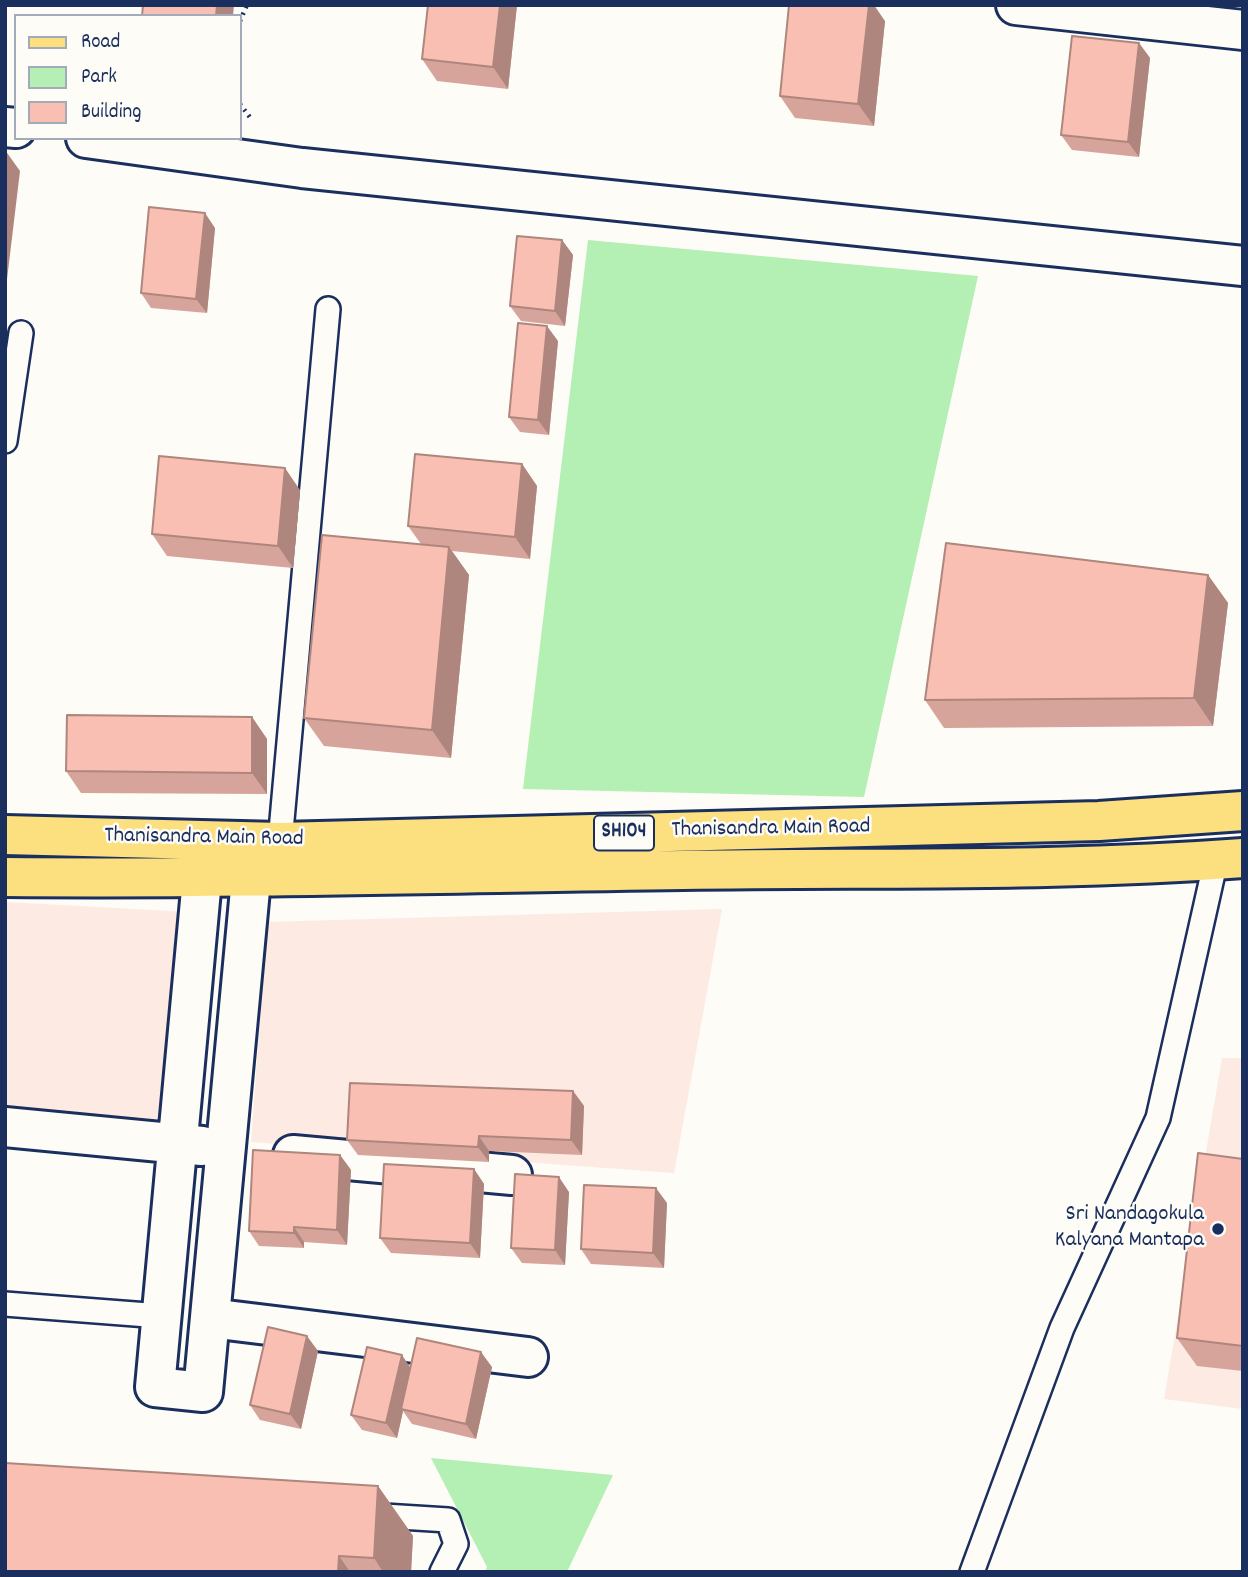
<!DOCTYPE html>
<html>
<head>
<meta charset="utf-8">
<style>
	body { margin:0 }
	#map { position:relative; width:1248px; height:1577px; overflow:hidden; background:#fdfcf7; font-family:Dekko,sans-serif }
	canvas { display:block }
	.frame { position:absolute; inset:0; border:7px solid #1b2f5e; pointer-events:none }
	.legend { position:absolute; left:14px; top:14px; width:228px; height:126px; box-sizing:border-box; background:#fdfcf7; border:2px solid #a3aaba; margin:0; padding:9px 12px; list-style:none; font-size:21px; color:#1b2f5e }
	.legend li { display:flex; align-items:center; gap:14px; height:35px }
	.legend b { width:35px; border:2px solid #a3aaba }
</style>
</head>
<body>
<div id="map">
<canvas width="1248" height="1577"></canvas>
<div class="frame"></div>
<ul class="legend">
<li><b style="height:9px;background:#fce080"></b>Road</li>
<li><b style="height:19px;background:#b4efb4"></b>Park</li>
<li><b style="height:19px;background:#f9bfb3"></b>Building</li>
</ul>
</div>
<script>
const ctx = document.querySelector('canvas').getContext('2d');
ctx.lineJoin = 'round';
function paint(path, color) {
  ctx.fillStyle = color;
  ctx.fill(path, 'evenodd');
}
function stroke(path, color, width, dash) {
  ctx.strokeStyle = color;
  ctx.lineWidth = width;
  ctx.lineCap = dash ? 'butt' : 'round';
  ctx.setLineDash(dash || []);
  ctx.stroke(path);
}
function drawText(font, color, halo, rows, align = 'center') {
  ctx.font = font + ' Dekko,sans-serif';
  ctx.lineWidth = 5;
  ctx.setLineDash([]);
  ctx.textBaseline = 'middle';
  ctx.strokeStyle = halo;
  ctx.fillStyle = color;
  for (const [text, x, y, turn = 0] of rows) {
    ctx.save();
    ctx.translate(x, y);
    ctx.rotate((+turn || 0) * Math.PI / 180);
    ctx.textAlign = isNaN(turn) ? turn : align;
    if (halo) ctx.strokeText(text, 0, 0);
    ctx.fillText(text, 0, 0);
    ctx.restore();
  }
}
paint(new Path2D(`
	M 5,902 L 188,912 L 168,1121 L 5,1109 Z
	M 722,909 L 674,1173 L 251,1142 L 267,922 Z
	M 1222,1058 L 1243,1058 L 1243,1409 L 1164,1399 Z`), '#fceae3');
paint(new Path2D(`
	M 588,240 L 978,276 L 864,797 L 523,789 Z
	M 431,1458 L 613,1475 L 567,1572 L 485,1572 L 487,1567 Z`), '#b4efb4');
const lane = new Path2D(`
	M 5,441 L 21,333
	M 280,842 L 328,309
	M 5,1304 L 161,1316
	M 368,1515 L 448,1520 L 456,1544 L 442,1572
	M 972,1572 L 1062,1328 L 1158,1118 L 1216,860`);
const street = new Path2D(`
	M 1016,5 L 1243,30
	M 5,127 L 16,128
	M 86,138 L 302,168 L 1243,266
	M 202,879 L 155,1387 L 203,1392 L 251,879
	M 5,1127 L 202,1146
	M 293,1155 L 512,1175
	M 210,1318 L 528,1357`);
const primary = new Path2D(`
	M 5,835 L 280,842 L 1099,821 L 1243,811
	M 5,877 C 231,879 457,873 683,870 C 870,867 1056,872 1243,858`);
stroke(lane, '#1b2f5e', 28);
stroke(street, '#1b2f5e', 44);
stroke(primary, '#1b2f5e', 44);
stroke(new Path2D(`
	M 240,21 L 247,5
	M 240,104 L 252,120`), '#1b2f5e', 4.5, [2, 5]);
stroke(lane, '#fdfcf7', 23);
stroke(street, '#fdfcf7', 38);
stroke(primary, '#fce080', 38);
paint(new Path2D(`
	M 428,5 L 517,5 L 508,89 L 437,81 L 422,59 Z
	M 885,21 L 874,126 L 795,118 L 780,96 Z
	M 1139,43 L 1150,58 L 1139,157 L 1072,150 L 1061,135 Z
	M 215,228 L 207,313 L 151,308 L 141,293 Z
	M 562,240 L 573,255 L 565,326 L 521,321 L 510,306 Z
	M 558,341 L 549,435 L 520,432 L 509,417 Z
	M 522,464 L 537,486 L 530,559 L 452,551 L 469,575 L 451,758 L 324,746 L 304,718 L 421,544 L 408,526 Z
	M 300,490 L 293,568 L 167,556 L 152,534 Z
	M 1208,575 L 1228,603 L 1213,726 L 944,728 L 925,700 Z
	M 252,717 L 267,739 L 267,794 L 81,793 L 66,771 Z
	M 573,1091 L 584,1106 L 582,1155 L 489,1151 L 489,1162 L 358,1155 L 347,1140 Z
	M 340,1155 L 351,1170 L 347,1245 L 304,1242 L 304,1248 L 259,1246 L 249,1231 Z
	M 1243,1159 L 1243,1371 L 1197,1366 L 1177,1338 Z
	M 474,1169 L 484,1184 L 480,1258 L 391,1253 L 380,1238 Z
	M 569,1192 L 565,1265 L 522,1263 L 511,1248 Z
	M 667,1203 L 664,1268 L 591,1264 L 581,1249 Z
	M 318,1351 L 301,1429 L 260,1420 L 250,1405 Z
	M 411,1367 L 492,1367 L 476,1439 L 412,1424 L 403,1411 L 397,1438 L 362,1430 L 351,1415 Z
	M 378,1486 L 413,1536 L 411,1572 L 5,1572 Z`), '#d6a49a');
paint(new Path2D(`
	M 217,5 L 234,5 L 233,16 L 216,16 Z
	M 500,5 L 517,5 L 508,89 L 493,67 Z
	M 869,5 L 874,5 L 885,21 L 874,126 L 858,104 Z
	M 1139,43 L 1150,58 L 1139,157 L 1128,142 Z
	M 5,150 L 20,171 L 5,296 Z
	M 205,213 L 215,228 L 207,313 L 196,299 Z
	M 562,240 L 573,255 L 565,326 L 555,311 Z
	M 547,326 L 558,341 L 549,435 L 538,420 Z
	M 522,464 L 537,486 L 530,559 L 515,537 Z
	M 285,468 L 300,490 L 293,568 L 278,546 Z
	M 449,547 L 469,575 L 451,758 L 432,730 Z
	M 1208,575 L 1228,603 L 1213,726 L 1194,698 Z
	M 252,717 L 267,739 L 267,794 L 252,773 Z
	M 573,1091 L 584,1106 L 582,1155 L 571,1140 Z
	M 479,1136 L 489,1151 L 489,1162 L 478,1147 Z
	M 340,1155 L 351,1170 L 347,1245 L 337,1230 Z
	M 474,1169 L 484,1184 L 480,1258 L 470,1243 Z
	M 559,1177 L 569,1192 L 565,1265 L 555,1250 Z
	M 656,1188 L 667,1203 L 664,1268 L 653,1253 Z
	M 294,1227 L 304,1242 L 304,1248 L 294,1233 Z
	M 307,1336 L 318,1351 L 301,1429 L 290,1414 Z
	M 481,1352 L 492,1367 L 476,1439 L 466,1424 Z
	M 402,1355 L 412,1370 L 401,1409 L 403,1411 L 397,1438 L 386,1423 Z
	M 378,1486 L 413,1536 L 411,1572 L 383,1572 L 374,1558 Z
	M 339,1556 L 350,1572 L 338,1572 Z`), '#ae867d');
const building = new Path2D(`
	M 143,5 L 217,5 L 216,16 L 142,16 Z
	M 428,5 L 500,5 L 493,67 L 422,59 Z
	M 789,5 L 869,5 L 858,104 L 780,96 Z
	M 1072,36 L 1139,43 L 1128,142 L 1061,135 Z
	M 149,207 L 205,213 L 196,299 L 141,293 Z
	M 517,236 L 562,240 L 555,311 L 510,306 Z
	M 518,323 L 547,326 L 538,420 L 509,417 Z
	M 415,454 L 522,464 L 515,537 L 408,526 Z
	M 159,456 L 285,468 L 278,546 L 152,534 Z
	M 322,535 L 449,547 L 432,730 L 304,718 Z
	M 946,543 L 1208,575 L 1194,698 L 925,700 Z
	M 67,715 L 252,717 L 252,773 L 66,771 Z
	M 350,1083 L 573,1091 L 571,1140 L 479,1136 L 478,1147 L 347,1140 Z
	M 253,1150 L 340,1155 L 337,1230 L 294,1227 L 294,1233 L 249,1231 Z
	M 1198,1153 L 1243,1159 L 1243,1346 L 1177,1338 Z
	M 384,1164 L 474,1169 L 470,1243 L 380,1238 Z
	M 515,1174 L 559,1177 L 555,1250 L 511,1248 Z
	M 584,1185 L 656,1188 L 653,1253 L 581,1249 Z
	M 268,1327 L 307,1336 L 290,1414 L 250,1405 Z
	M 417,1338 L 481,1352 L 466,1424 L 401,1409 Z
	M 367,1347 L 402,1355 L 386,1423 L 351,1415 Z
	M 5,1463 L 378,1486 L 374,1558 L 339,1556 L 338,1572 L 5,1572 Z`);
paint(building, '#f9bfb3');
stroke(building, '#ae867d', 2);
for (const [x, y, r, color] of [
	[1218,1229,7,"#1b2f5e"]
]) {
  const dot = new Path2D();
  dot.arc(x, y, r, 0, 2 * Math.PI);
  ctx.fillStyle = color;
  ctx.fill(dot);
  stroke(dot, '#fdfcf7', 2.5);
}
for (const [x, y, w] of [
	[624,833,60]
]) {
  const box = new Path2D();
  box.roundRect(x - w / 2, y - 17.5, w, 35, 5);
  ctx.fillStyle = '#fdfcf7';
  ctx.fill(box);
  stroke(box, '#1b2f5e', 2);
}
drawText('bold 21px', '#1b2f5e', null, [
	["SH104",624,833]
]);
drawText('23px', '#1b2f5e', '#fdfcf7', [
	["Thanisandra Main Road",771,830,-1],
	["Thanisandra Main Road",204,839,1]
]);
drawText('23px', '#1b2f5e', '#fdfcf7', [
	["Sri Nandagokula",1204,1216],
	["Kalyana Mantapa",1204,1242]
], 'right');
</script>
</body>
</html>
